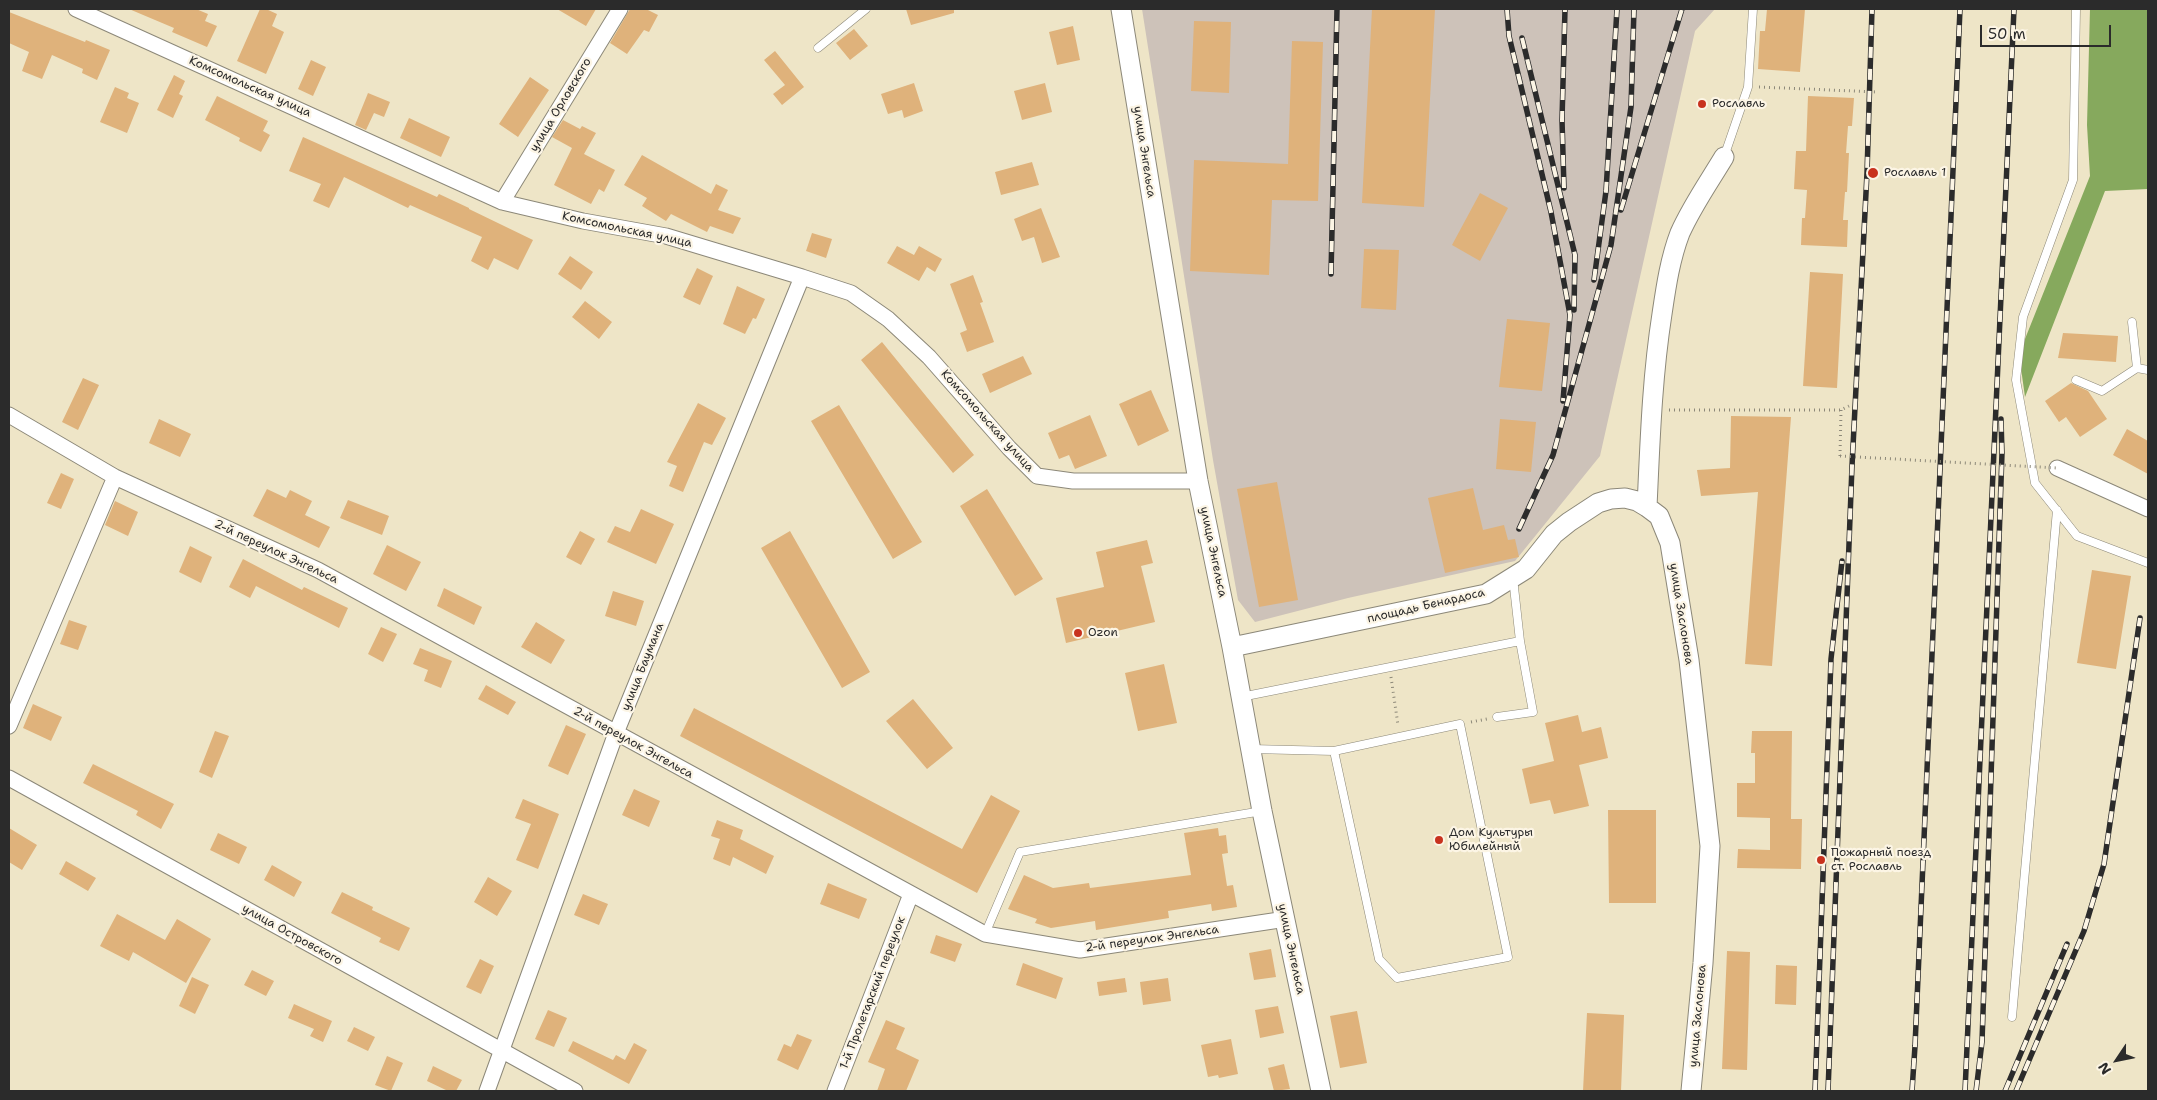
<!DOCTYPE html>
<html>
<head>
<meta charset="utf-8">
<style>
	body { margin:0 }
	#map { position:relative; width:2157px; height:1100px; overflow:hidden; background:#eee5c7; font-family:"Shantell Sans",sans-serif }
	canvas { display:block }
	.frame { position:absolute; inset:0; border:10px solid #2b2b2b; pointer-events:none }
	.north { position:absolute; left:2092px; top:1035px; width:50px; height:50px; -webkit-text-stroke:4px #fcf5e5; paint-order:stroke; rotate:236deg; font-size:14px; font-weight:700; line-height:20px; text-align:center; color:#2b2b2b }
	.north::after { content:''; display:block; margin:auto; width:18px; height:22px; background:#2b2b2b; clip-path:polygon(50% 0,100% 100%,50% 72%,0 100%) }
	.scale { position:absolute; left:1980px; top:25px; width:131px; height:22px; box-sizing:border-box; border:2px solid #2b2b2b; border-top:0; padding-left:6px; font-size:15px; line-height:18px; white-space:nowrap; color:#2b2b2b; -webkit-text-stroke:4px #fcf5e5; paint-order:stroke }
</style>
</head>
<body>
<div id="map">
<canvas width="2157" height="1100"></canvas>
<div class="frame"></div>
<div class="north">N</div>
<div class="scale">50 m</div>
</div>
<script>
const ctx = document.querySelector('canvas').getContext('2d');
ctx.lineJoin = 'round';
function paint(path, color) {
  ctx.fillStyle = color;
  ctx.fill(path, 'evenodd');
}
function stroke(path, color, width, dash) {
  ctx.strokeStyle = color;
  ctx.lineWidth = width;
  ctx.lineCap = dash ? 'butt' : 'round';
  ctx.setLineDash(dash || []);
  ctx.stroke(path);
}
function drawText(font, color, halo, rows, align = 'center') {
  ctx.font = font + ' "Shantell Sans",sans-serif';
  ctx.lineWidth = 4.5;
  ctx.setLineDash([]);
  ctx.textBaseline = 'middle';
  ctx.strokeStyle = halo;
  ctx.fillStyle = color;
  for (const [text, x, y, turn = 0] of rows) {
    ctx.save();
    ctx.translate(x, y);
    ctx.rotate((+turn || 0) * Math.PI / 180);
    ctx.textAlign = isNaN(turn) ? turn : align;
    if (halo) ctx.strokeText(text, 0, 0);
    ctx.fillText(text, 0, 0);
    ctx.restore();
  }
}
paint(new Path2D(`
	M 1142,9 L 1715,9 L 1695,31 L 1600,456 L 1515,561 L 1348,598 L 1255,622 L 1238,600 L 1213,460 Z`), '#cdc2b9');
paint(new Path2D(`
	M 2090,9 L 2148,9 L 2148,189 L 2105,191 L 2025,397 L 2019,354 L 2090,176 L 2087,125 Z`), '#86a95d');
paint(new Path2D(`
	M 129,9 L 196,9 L 208,14 L 205,21 L 217,26 L 207,47 L 172,32 L 174,28 Z
	M 260,9 L 266,9 L 277,14 L 272,26 L 284,32 L 266,74 L 237,61 Z
	M 557,9 L 596,9 L 586,26 Z
	M 630,9 L 646,9 L 658,15 L 649,32 L 644,30 L 627,54 L 610,43 Z
	M 906,9 L 954,9 L 954,13 L 911,25 Z
	M 1372,9 L 1435,9 L 1424,207 L 1362,203 Z
	M 1767,9 L 1805,9 L 1800,72 L 1758,69 L 1760,31 L 1765,31 Z
	M 9,12 L 85,42 L 86,40 L 110,50 L 97,80 L 82,73 L 83,69 L 52,55 L 42,79 L 22,71 L 29,52 L 9,43 Z
	M 1194,21 L 1231,22 L 1229,93 L 1191,91 Z
	M 1073,26 L 1080,60 L 1057,65 L 1049,32 Z
	M 854,29 L 868,46 L 850,60 L 836,43 Z
	M 1292,41 L 1323,42 L 1318,201 L 1272,200 L 1269,275 L 1190,271 L 1194,160 L 1288,164 Z
	M 775,51 L 804,87 L 782,105 L 773,94 L 785,85 L 764,60 Z
	M 311,60 L 326,67 L 313,96 L 298,89 Z
	M 174,75 L 185,81 L 179,94 L 183,96 L 173,118 L 157,110 Z
	M 530,77 L 549,90 L 518,137 L 499,124 Z
	M 914,83 L 923,111 L 904,118 L 902,110 L 888,114 L 881,94 Z
	M 1045,83 L 1052,112 L 1022,120 L 1014,91 Z
	M 115,87 L 129,93 L 127,98 L 139,103 L 127,133 L 100,122 Z
	M 368,93 L 390,102 L 384,117 L 374,113 L 366,130 L 355,125 Z
	M 217,96 L 268,121 L 263,131 L 270,135 L 261,152 L 239,141 L 240,138 L 205,120 Z
	M 1808,96 L 1854,98 L 1852,126 L 1848,126 L 1846,153 L 1849,153 L 1847,192 L 1845,192 L 1843,220 L 1848,220 L 1847,247 L 1801,245 L 1802,218 L 1805,218 L 1807,190 L 1794,189 L 1796,151 L 1806,151 Z
	M 409,118 L 450,137 L 441,157 L 400,138 Z
	M 563,120 L 580,129 L 582,126 L 596,133 L 584,154 L 615,170 L 604,192 L 599,189 L 591,204 L 554,185 L 572,148 L 552,137 Z
	M 303,137 L 437,197 L 439,194 L 469,208 L 469,209 L 533,240 L 518,270 L 494,258 L 488,270 L 471,261 L 482,237 L 410,205 L 408,208 L 344,177 L 329,208 L 313,201 L 321,184 L 289,171 Z
	M 642,155 L 711,194 L 716,184 L 728,190 L 718,210 L 741,218 L 733,234 L 710,226 L 707,232 L 671,214 L 666,221 L 642,206 L 647,198 L 624,185 Z
	M 1032,162 L 1039,185 L 1001,195 L 995,172 Z
	M 1480,193 L 1508,208 L 1480,261 L 1452,245 Z
	M 1041,208 L 1060,257 L 1042,263 L 1034,237 L 1022,241 L 1014,219 Z
	M 812,233 L 832,239 L 826,258 L 806,251 Z
	M 897,246 L 914,255 L 919,246 L 942,259 L 935,272 L 927,267 L 919,281 L 887,263 Z
	M 1364,249 L 1399,250 L 1396,310 L 1361,308 Z
	M 570,256 L 593,272 L 581,290 L 558,274 Z
	M 697,268 L 713,276 L 700,305 L 683,297 Z
	M 1810,272 L 1843,274 L 1837,388 L 1803,386 Z
	M 973,275 L 983,302 L 980,303 L 994,342 L 967,352 L 960,333 L 967,330 L 950,284 Z
	M 737,286 L 765,299 L 756,319 L 753,318 L 745,334 L 723,324 Z
	M 585,301 L 612,322 L 599,339 L 572,317 Z
	M 1507,319 L 1550,323 L 1542,391 L 1499,387 Z
	M 2063,333 L 2118,336 L 2116,362 L 2058,358 Z
	M 882,342 L 974,455 L 953,473 L 861,360 Z
	M 1023,356 L 1032,374 L 990,393 L 982,374 Z
	M 83,378 L 99,385 L 78,430 L 62,422 Z
	M 2071,383 L 2088,391 L 2107,419 L 2080,437 L 2066,417 L 2059,422 L 2045,401 Z
	M 1151,390 L 1169,431 L 1138,446 L 1119,404 Z
	M 698,403 L 726,418 L 712,445 L 704,442 L 683,492 L 669,486 L 677,466 L 667,462 Z
	M 839,405 L 922,542 L 893,559 L 811,421 Z
	M 1090,415 L 1107,456 L 1075,469 L 1069,455 L 1059,459 L 1048,433 Z
	M 1731,416 L 1791,417 L 1772,666 L 1745,664 L 1758,492 L 1701,496 L 1697,470 L 1730,468 Z
	M 159,419 L 191,434 L 180,457 L 149,443 Z
	M 1500,419 L 1536,422 L 1531,472 L 1496,469 Z
	M 2127,429 L 2148,441 L 2148,474 L 2113,455 Z
	M 61,473 L 74,479 L 61,509 L 47,503 Z
	M 1277,482 L 1298,600 L 1259,607 L 1237,489 Z
	M 1473,488 L 1483,530 L 1504,525 L 1508,540 L 1515,539 L 1519,557 L 1445,573 L 1428,498 Z
	M 267,489 L 286,498 L 290,490 L 312,501 L 305,515 L 330,527 L 319,548 L 253,516 Z
	M 987,489 L 1043,579 L 1015,596 L 960,506 Z
	M 348,500 L 389,516 L 382,535 L 340,518 Z
	M 115,501 L 138,512 L 128,536 L 105,525 Z
	M 641,509 L 674,524 L 656,564 L 607,542 L 615,526 L 630,532 Z
	M 580,531 L 595,539 L 581,565 L 566,557 Z
	M 790,531 L 870,672 L 842,688 L 761,548 Z
	M 1147,540 L 1153,563 L 1141,566 L 1155,622 L 1066,643 L 1056,598 L 1104,587 L 1096,552 Z
	M 387,545 L 421,562 L 406,591 L 373,574 Z
	M 190,546 L 212,557 L 201,583 L 179,572 Z
	M 243,559 L 302,590 L 304,587 L 348,608 L 339,628 L 256,586 L 250,598 L 229,587 Z
	M 2092,570 L 2131,576 L 2116,669 L 2077,663 Z
	M 444,588 L 482,607 L 474,625 L 437,606 Z
	M 613,591 L 644,601 L 636,626 L 605,616 Z
	M 69,620 L 87,626 L 78,650 L 60,644 Z
	M 536,622 L 565,640 L 551,664 L 521,647 Z
	M 381,627 L 397,634 L 383,662 L 368,654 Z
	M 420,648 L 452,661 L 441,688 L 424,681 L 428,670 L 413,664 Z
	M 1164,664 L 1177,723 L 1138,731 L 1125,673 Z
	M 486,685 L 516,702 L 508,715 L 478,699 Z
	M 913,699 L 953,748 L 927,769 L 886,721 Z
	M 33,704 L 62,717 L 51,741 L 23,728 Z
	M 694,708 L 962,849 L 991,795 L 1020,811 L 977,893 L 680,736 Z
	M 1578,715 L 1582,732 L 1601,727 L 1608,758 L 1579,765 L 1589,806 L 1554,814 L 1550,800 L 1530,804 L 1522,769 L 1554,761 L 1545,723 Z
	M 566,725 L 586,734 L 568,775 L 548,766 Z
	M 215,731 L 229,736 L 212,778 L 199,772 Z
	M 1752,731 L 1792,731 L 1791,819 L 1802,819 L 1801,869 L 1737,868 L 1738,849 L 1770,850 L 1770,818 L 1737,817 L 1737,783 L 1755,783 L 1755,753 L 1751,753 Z
	M 93,764 L 174,804 L 161,829 L 136,815 L 138,811 L 83,783 Z
	M 634,789 L 660,801 L 649,827 L 622,815 Z
	M 523,799 L 559,814 L 538,869 L 516,860 L 531,824 L 515,818 Z
	M 1608,810 L 1656,810 L 1656,903 L 1609,903 Z
	M 717,820 L 743,830 L 740,839 L 774,856 L 766,874 L 733,857 L 730,866 L 713,859 L 720,839 L 711,836 Z
	M 9,828 L 37,845 L 22,870 L 9,862 Z
	M 1218,828 L 1219,836 L 1226,835 L 1228,853 L 1222,854 L 1227,886 L 1233,885 L 1237,907 L 1212,911 L 1211,904 L 1168,911 L 1169,918 L 1096,930 L 1095,921 L 1051,928 L 1035,923 L 1037,919 L 1008,909 L 1024,875 L 1053,888 L 1089,883 L 1090,888 L 1191,875 L 1184,833 Z
	M 218,833 L 247,847 L 239,864 L 210,850 Z
	M 66,861 L 96,878 L 88,891 L 59,874 Z
	M 272,865 L 302,882 L 294,897 L 264,880 Z
	M 488,877 L 512,891 L 497,916 L 474,902 Z
	M 828,883 L 867,899 L 859,919 L 820,904 Z
	M 342,892 L 373,907 L 372,910 L 410,928 L 399,951 L 379,942 L 381,938 L 331,913 Z
	M 583,894 L 608,904 L 599,925 L 574,915 Z
	M 117,914 L 165,940 L 177,919 L 211,939 L 186,983 L 133,952 L 129,961 L 100,946 Z
	M 936,935 L 962,944 L 955,962 L 930,953 Z
	M 1271,949 L 1276,977 L 1254,980 L 1249,953 Z
	M 1727,951 L 1750,952 L 1747,1070 L 1722,1069 Z
	M 480,959 L 494,966 L 481,994 L 466,987 Z
	M 1023,963 L 1063,978 L 1056,999 L 1016,985 Z
	M 1776,965 L 1797,966 L 1796,1005 L 1775,1004 Z
	M 252,970 L 274,981 L 266,996 L 244,985 Z
	M 192,977 L 209,985 L 195,1014 L 179,1006 Z
	M 1125,978 L 1127,992 L 1099,996 L 1097,982 Z
	M 1168,978 L 1171,1001 L 1143,1005 L 1140,982 Z
	M 294,1004 L 332,1021 L 323,1042 L 310,1036 L 314,1029 L 288,1018 Z
	M 1278,1006 L 1284,1033 L 1260,1038 L 1255,1010 Z
	M 548,1010 L 567,1018 L 554,1047 L 535,1039 Z
	M 1357,1011 L 1367,1063 L 1340,1068 L 1330,1016 Z
	M 1587,1013 L 1624,1015 L 1621,1091 L 1583,1091 Z
	M 886,1020 L 905,1028 L 896,1049 L 919,1060 L 906,1091 L 877,1091 L 885,1069 L 868,1062 Z
	M 354,1027 L 375,1037 L 368,1051 L 347,1041 Z
	M 797,1034 L 812,1040 L 798,1070 L 777,1060 L 784,1044 L 791,1047 Z
	M 1231,1039 L 1238,1074 L 1219,1078 L 1218,1075 L 1208,1077 L 1201,1045 Z
	M 573,1041 L 613,1060 L 616,1055 L 625,1060 L 634,1043 L 647,1050 L 629,1084 L 568,1051 Z
	M 387,1056 L 403,1063 L 391,1091 L 375,1085 Z
	M 1284,1064 L 1290,1089 L 1274,1091 L 1268,1068 Z
	M 433,1066 L 462,1080 L 456,1091 L 448,1091 L 427,1081 Z`), '#dfb27b');
const service = new Path2D(`
	M 2076,9 L 2073,180 L 2023,317 L 2016,380 L 2035,483 L 2077,536 L 2148,563
	M 818,48 L 866,9
	M 1724,157 L 1748,87 L 1753,9
	M 2132,322 L 2137,368
	M 2076,380 L 2102,391 L 2137,368 L 2148,370
	M 1241,697 L 1520,641 L 1513,578
	M 1497,717 L 1533,712 L 1520,641
	M 1251,749 L 1334,751 L 1379,959 L 1397,978 L 1508,957 L 1460,724 L 1334,751
	M 985,934 L 1020,852 L 1262,811
	M 2012,1017 L 2057,510`);
const minor = new Path2D(`
	M 76,9 L 502,202 L 583,221 L 666,236 L 802,277 L 851,293 L 888,319 L 929,357 L 1009,448 L 1037,476 L 1073,481 L 1198,481
	M 502,202 L 620,9
	M 9,415 L 115,477 L 318,570 L 985,934 L 1080,950 L 1286,919
	M 2057,468 L 2148,509
	M 9,726 L 115,477
	M 9,778 L 575,1091
	M 487,1091 L 616,733 L 802,277
	M 835,1091 L 911,894`);
const tertiary = new Path2D(`
	M 1121,9 L 1198,481 L 1232,647 L 1262,811 L 1321,1091
	M 1232,647 L 1486,594 L 1526,569 L 1554,534 L 1569,522 L 1598,503 L 1611,499 L 1625,498 L 1637,501 L 1647,507
	M 1691,1091 L 1703,963 L 1710,846 L 1689,660 L 1670,543 L 1659,516 L 1647,507 C 1650,442 1652,378 1662,314 C 1666,287 1670,259 1680,233 C 1692,206 1709,182 1724,157`);
stroke(service, '#8c8879', 9);
stroke(minor, '#8c8879', 17);
stroke(tertiary, '#8c8879', 21);
stroke(new Path2D(`
	M 1759,87 L 1877,92
	M 1669,410 L 1841,410 L 1849,406
	M 1840,456 L 1841,410
	M 1391,677 L 1398,725
	M 1471,722 L 1487,719`), '#8c8879', 3, [1, 4]);
stroke(service, '#fff', 8);
stroke(minor, '#fff', 15);
stroke(tertiary, '#fff', 19);
const rail = new Path2D(`
	M 1507,9 L 1509,36 L 1551,212 L 1570,315 L 1563,401
	M 1522,38 L 1575,255 L 1574,310
	M 1564,188 L 1562,120 L 1565,9
	M 1621,210 L 1682,9
	M 1331,274 L 1337,9
	M 1594,280 L 1606,191 L 1617,9
	M 1519,529 L 1553,455 L 1611,245 L 1631,107 L 1634,9
	M 1815,1091 L 1831,659 L 1842,561
	M 1828,1091 L 1852,466 L 1867,173 L 1872,9
	M 1912,1091 L 1915,1046 L 1960,9
	M 1965,1091 L 2014,9
	M 1976,1091 L 1982,1042 L 2002,453 L 2001,419
	M 2005,1091 L 2067,944
	M 2016,1091 L 2084,931 L 2104,864 L 2140,618`);
stroke(rail, '#2b2b2b', 5.5);
stroke(rail, '#fcf5e5', 4, [11]);
stroke(new Path2D(`
	M 1840,456 L 2057,468`), '#8c8879', 3, [1, 4]);
for (const [x, y, r, color] of [
	[1702,104,5,"#c8321e"],
	[1873,173,6,"#c8321e"],
	[1078,633,5,"#c8321e"],
	[1439,840,5,"#c8321e"],
	[1821,860,5,"#c8321e"]
]) {
  const dot = new Path2D();
  dot.arc(x, y, r, 0, 2 * Math.PI);
  ctx.fillStyle = color;
  ctx.fill(dot);
  stroke(dot, '#fcf5e5', 2);
}
drawText('12px', '#2b2b2b', '#fcf5e5', [
	["Комсомольская улица",250,87,24],
	["улица Орловского",561,105,-59],
	["улица Энгельса",1144,152,81],
	["Комсомольская улица",627,230,12],
	["Комсомольская улица",987,421,48],
	["2-й переулок Энгельса",276,552,25],
	["улица Энгельса",1213,552,78],
	["площадь Бенардоса",1426,606,-13],
	["улица Заслонова",1681,614,81],
	["улица Баумана",643,667,-68],
	["2-й переулок Энгельса",633,743,29],
	["улица Островского",292,935,29],
	["2-й переулок Энгельса",1152,939,-8],
	["улица Энгельса",1291,949,78],
	["1-й Пролетарский переулок",873,993,-69],
	["улица Заслонова",1698,1016,-85]
]);
drawText('12px', '#2b2b2b', '#fcf5e5', [
	["Рославль",1712,104],
	["Рославль 1",1884,173],
	["Ozon",1088,633],
	["Дом Культуры",1449,833],
	["Юбилейный",1449,847],
	["Пожарный поезд",1831,853],
	["ст. Рославль",1831,867]
], 'left');
</script>
</body>
</html>
